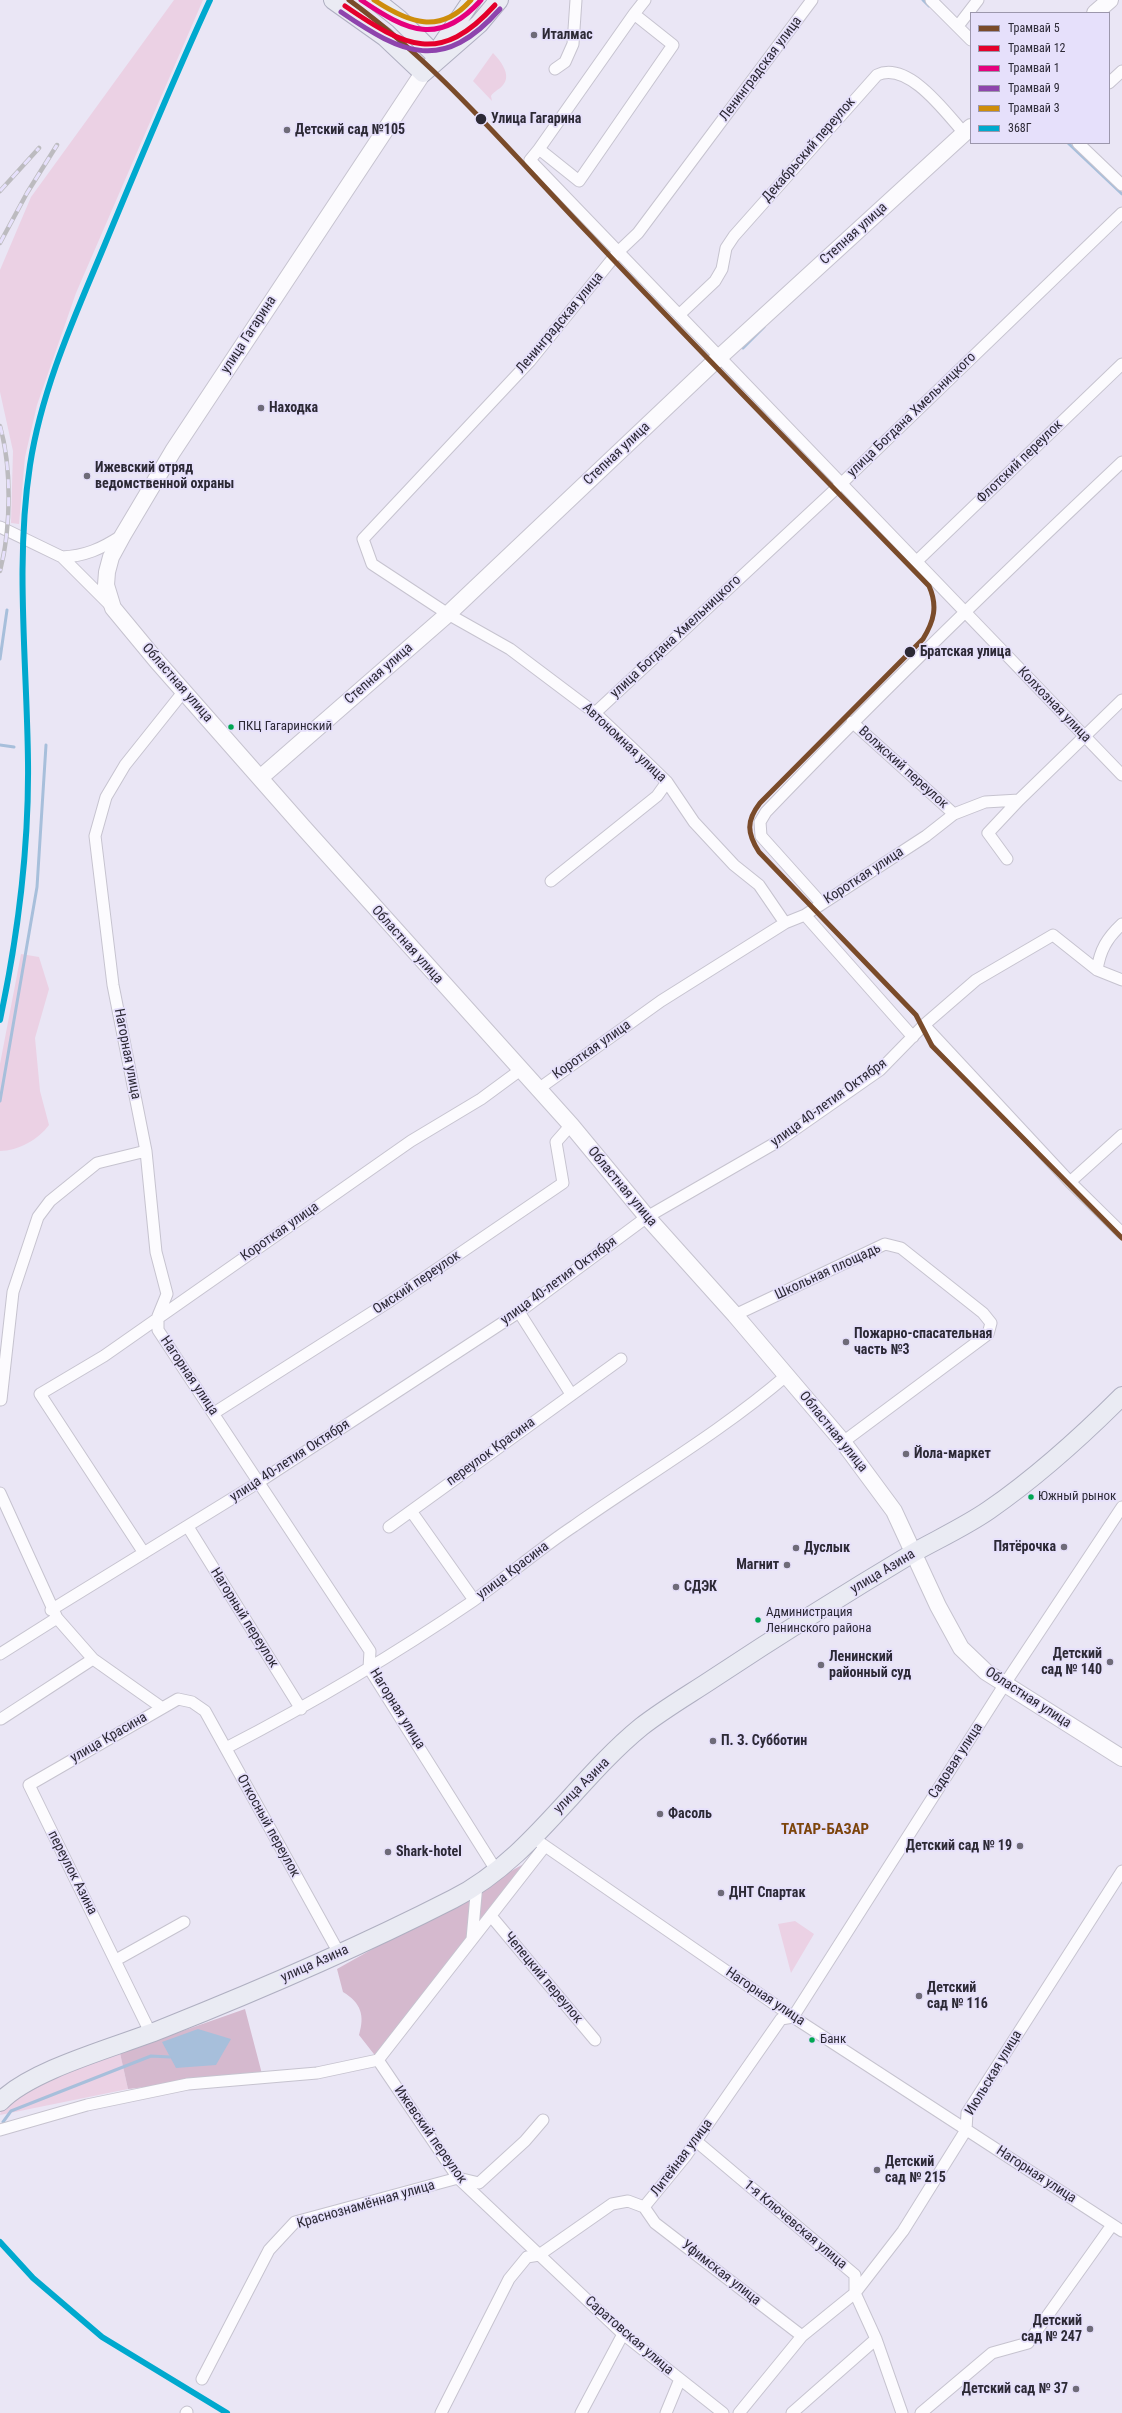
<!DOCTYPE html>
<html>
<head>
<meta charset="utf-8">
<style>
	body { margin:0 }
	#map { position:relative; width:1122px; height:2413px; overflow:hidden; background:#eae6f5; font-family:"Roboto Condensed",sans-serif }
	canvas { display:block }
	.legend { position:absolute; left:970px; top:12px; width:140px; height:132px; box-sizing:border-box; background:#e6e0fb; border:1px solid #9c97ac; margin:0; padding:5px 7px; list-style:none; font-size:12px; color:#2c2935 }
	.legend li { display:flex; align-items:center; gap:8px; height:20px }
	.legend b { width:20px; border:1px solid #9c97ac }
</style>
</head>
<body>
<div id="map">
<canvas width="1122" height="2413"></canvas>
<ul class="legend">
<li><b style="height:5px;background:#7a4b2a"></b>Трамвай 5</li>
<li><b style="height:5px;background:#e4002b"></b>Трамвай 12</li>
<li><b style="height:5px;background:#e5007d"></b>Трамвай 1</li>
<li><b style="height:5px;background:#8e44ad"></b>Трамвай 9</li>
<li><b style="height:5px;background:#ce8d0b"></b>Трамвай 3</li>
<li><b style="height:5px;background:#00a9ce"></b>368Г</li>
</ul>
</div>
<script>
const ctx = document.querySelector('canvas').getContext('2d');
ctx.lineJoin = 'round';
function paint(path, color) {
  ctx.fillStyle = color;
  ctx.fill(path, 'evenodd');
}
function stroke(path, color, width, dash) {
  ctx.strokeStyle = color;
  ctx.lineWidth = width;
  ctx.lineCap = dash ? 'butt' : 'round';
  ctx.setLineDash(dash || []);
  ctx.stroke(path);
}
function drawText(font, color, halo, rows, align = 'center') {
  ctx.font = font + ' "Roboto Condensed",sans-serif';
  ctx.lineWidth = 3.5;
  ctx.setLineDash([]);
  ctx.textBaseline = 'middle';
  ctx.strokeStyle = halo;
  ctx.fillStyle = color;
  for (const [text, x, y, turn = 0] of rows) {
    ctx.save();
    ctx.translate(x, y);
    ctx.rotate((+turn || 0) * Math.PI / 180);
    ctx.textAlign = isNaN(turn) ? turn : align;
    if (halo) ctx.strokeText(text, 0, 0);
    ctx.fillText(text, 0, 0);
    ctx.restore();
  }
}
paint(new Path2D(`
	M 174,0 L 203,0 L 76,293 L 37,405 L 25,457 L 19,524 L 11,523 L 13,451 L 0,392 L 0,270 L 31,197 Z
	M 493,53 C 500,60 512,75 503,85 C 499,90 494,91 491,96 L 492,101 L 473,81 Z
	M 21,954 L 39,957 L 49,989 L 35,1038 L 40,1091 L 49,1125 C 39,1139 18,1151 0,1151 L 0,1064 Z
	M 795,1921 L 814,1934 L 791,1973 L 778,1924 Z
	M 120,2053 L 128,2089 L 0,2115 C 5,2090 96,2061 120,2053 Z`), '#ebd1e4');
paint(new Path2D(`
	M 529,1861 L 377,2058 L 359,2035 C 365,2015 361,2003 343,1992 L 337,1969 Z
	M 245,2009 L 262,2074 L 128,2089 L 120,2053 Z`), '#d5b9ce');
paint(new Path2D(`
	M 198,2029 L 231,2039 L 216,2065 L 176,2068 L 162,2042 Z`), '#a7bfdb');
stroke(new Path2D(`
	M 923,0 L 929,6
	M 1068,143 L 1122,194
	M 743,348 L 764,327
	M 0,659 L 7,610
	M 0,745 L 14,747
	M 0,1101 L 37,887 L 46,745
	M 3,2122 L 11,2111 L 151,2056 L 170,2057`), '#a7bfdb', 3);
const street = new Path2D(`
	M 931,0 L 971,40
	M 634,14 L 673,45 L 579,181 L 539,149 L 634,14 L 645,0
	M 958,26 L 978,0
	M 555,69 L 565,62 L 573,44 L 576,0
	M 1109,83 L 1122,71
	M 1078,143 L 1122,185
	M 539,149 L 530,160 L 1122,775
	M 679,315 L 715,281 L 722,269 L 726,248 L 734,236 L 877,75 C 908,60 946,113 964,133
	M 0,527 L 62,557 L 111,606
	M 62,557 C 85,556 101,549 121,536
	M 918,560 L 1122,364
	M 184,691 L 125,765 L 106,797 L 95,836 L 113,985 L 146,1151 L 156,1252 L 167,1294 L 158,1316 L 158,1330 L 370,1651 L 369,1668 L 496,1870
	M 595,713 L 842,483 L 1122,213
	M 852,722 L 954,814
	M 1007,859 L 988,833 L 1019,800
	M 551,881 L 657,796 L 667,782
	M 822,904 L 761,836 L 760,822 L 766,812 C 881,692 1001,576 1122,462
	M 805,915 L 913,1037
	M 785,923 L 759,885 L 734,865 L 694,822 L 667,782 L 632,748 L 595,713 L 510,649 L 448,614 L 372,564 L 363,539 L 530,361 L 618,252 L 638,233 L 812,0
	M 1097,970 C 1100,950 1107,938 1122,924
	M 924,1025 L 1070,1182 L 1122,1233
	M 537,1090 L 661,1001 L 785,923 L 805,915 L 926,836 L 954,814 L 985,802 L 1019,800 L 1122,700
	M 1070,1182 L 1122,1135
	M 519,1312 L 571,1394
	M 735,1315 L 885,1244 L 901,1248 L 983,1313 L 991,1323 L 988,1334 L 843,1442
	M 1,1400 L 13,1292 L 38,1217 L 50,1201 L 97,1163 L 146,1151
	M 214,1413 L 390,1301 L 563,1183 L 556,1142 L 571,1125
	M 0,1493 L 57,1618 L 93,1659 L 161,1707
	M 411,1511 L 474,1600
	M 188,1527 L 301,1709
	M 389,1527 L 621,1359
	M 144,1553 L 40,1394 L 104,1356 L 411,1141 L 481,1099 L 519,1071
	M 51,1610 L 259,1482 L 519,1312 L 647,1217 L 777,1142 L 880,1070 L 924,1025 L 976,980 L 1053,935 L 1097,970 L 1122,980
	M 0,1654 L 57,1618
	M 1,1719 L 93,1659
	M 226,1748 C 311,1704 394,1655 473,1601 C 507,1577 539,1549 574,1526 C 645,1476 721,1432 787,1375
	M 532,1837 L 793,2017 L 1122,2231
	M 491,1916 L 595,2040
	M 472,1939 L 477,1884
	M 116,1960 L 184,1922
	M 793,2017 L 1010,1676 L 1122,1507
	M 151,2034 L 29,1785 L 178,1699 L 192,1702 L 205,1711 L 339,1953
	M 378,2060 L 458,2178 L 623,2334 L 723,2413
	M 0,2130 L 87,2105 L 188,2084 L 317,2073 L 378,2060 L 545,1846
	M 696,2141 L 855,2275 L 855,2293 L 876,2339 L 902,2413
	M 644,2207 L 655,2223 L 802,2336
	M 202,2379 L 269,2250 L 295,2222 L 458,2178 L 479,2183 L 525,2141 L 543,2120
	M 186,2413 L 187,2412
	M 441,2413 L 509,2279 L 527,2257 L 539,2255 L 612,2204 L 628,2201 L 644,2207 L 685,2157 L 781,2019 L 793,2017
	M 581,2413 L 623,2334
	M 666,2413 L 680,2379
	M 739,2413 L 802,2336 L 855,2293 L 903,2231 L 966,2130 L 967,2113 L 1122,1871
	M 792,2413 L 876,2339
	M 921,2413 L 992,2353 L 1028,2343 L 1112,2225`);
const secondary = new Path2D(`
	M 1095,13 L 1110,0
	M 423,73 L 173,451 L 123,535 L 111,557 L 107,572 L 106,585 L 113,608 L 156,660 L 303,827 L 571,1125 L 647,1217 L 735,1315 L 843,1442 L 894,1511 L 938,1606 L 961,1648 L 986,1672 L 1122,1758
	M 260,778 L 448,614 L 712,364 L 971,127`);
const primary = new Path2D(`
	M 333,0 L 385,37 L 423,73
	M 375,0 L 399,19 L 439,59
	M 434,56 L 472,0
	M 423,73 L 479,24 L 499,0
	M 0,2102 C 31,2069 120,2046 164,2028 C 262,1989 359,1947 453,1899 C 530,1860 576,1780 641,1727 C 664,1709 690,1694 714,1678 C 779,1635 846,1593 913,1553 C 938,1539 966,1526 989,1510 C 1038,1476 1080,1438 1122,1396`);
stroke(street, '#c6c3cf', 13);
stroke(secondary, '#c6c3cf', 18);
stroke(primary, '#afafc1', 20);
stroke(street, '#fcfbfe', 11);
stroke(secondary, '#fcfbfe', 16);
stroke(primary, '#eaebf3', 18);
const rail = new Path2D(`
	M 0,191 L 39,148
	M 0,243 L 27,193 L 57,145
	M 0,426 C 12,468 11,529 0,571`);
stroke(rail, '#bcbbbf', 4.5);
stroke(rail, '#e6e0fb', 3, [9]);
stroke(new Path2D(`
	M 0,1020 C 18,935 29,849 28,762 C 27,663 15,563 30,465 C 42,387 75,316 105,244 C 139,162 173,80 210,0
	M 0,2242 L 33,2278 L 102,2337 L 227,2413`), '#00a9ce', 6);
stroke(new Path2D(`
	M 349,0 C 439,65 512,154 589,234 C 701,353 815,469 929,586 C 938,606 934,621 923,639 L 760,803 C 746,821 747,833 759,852 L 916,1015 L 932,1046 L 1122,1238`), '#7a4b2a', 5);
stroke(new Path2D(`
	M 345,6 C 405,47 440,66 495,5`), '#e4002b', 5);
stroke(new Path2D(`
	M 361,0 C 407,31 439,47 481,0`), '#e5007d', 5);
stroke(new Path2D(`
	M 341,12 C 404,55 443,73 500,9`), '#8e44ad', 5);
stroke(new Path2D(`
	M 374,0 C 409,23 440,35 471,0`), '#ce8d0b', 5);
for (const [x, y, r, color] of [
	[534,35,4,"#6e6b78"],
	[481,119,6,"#2c2935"],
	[287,130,4,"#6e6b78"],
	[261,408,4,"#6e6b78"],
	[87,476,4,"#6e6b78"],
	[910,652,6,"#2c2935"],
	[231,727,3.5,"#00a651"],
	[846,1342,4,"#6e6b78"],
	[906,1454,4,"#6e6b78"],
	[1031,1497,3.5,"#00a651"],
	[1064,1547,4,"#6e6b78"],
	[796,1548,4,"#6e6b78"],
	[787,1565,4,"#6e6b78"],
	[676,1587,4,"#6e6b78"],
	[758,1620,3.5,"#00a651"],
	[1110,1662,4,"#6e6b78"],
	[821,1665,4,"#6e6b78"],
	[713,1741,4,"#6e6b78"],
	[660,1814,4,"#6e6b78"],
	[1020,1846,4,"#6e6b78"],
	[388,1852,4,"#6e6b78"],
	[721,1893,4,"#6e6b78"],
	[919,1996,4,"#6e6b78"],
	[812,2040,3.5,"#00a651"],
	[877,2170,4,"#6e6b78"],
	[1090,2329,4,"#6e6b78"],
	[1076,2389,4,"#6e6b78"]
]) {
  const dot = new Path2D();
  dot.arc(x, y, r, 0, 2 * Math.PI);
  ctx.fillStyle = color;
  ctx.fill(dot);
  stroke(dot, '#e6e0fb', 1.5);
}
drawText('13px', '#2c2935', '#e6e0fb', [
	["ПКЦ Гагаринский",238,727],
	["Южный рынок",1038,1497],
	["Администрация",766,1613],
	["Ленинского района",766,1629],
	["Банк",820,2040]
], 'left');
drawText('bold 14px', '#2c2935', '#e6e0fb', [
	["Италмас",542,35],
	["Детский сад №105",295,130],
	["Находка",269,408],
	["Ижевский отряд",95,468],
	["ведомственной охраны",95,484],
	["Пожарно-спасательная",854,1334],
	["часть №3",854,1350],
	["Йола-маркет",914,1454],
	["Пятёрочка",1056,1547,"right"],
	["Дуслык",804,1548],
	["Магнит",779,1565,"right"],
	["СДЭК",684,1587],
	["Детский",1102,1654,"right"],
	["сад № 140",1102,1670,"right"],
	["Ленинский",829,1657],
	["районный суд",829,1673],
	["П. З. Субботин",721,1741],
	["Фасоль",668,1814],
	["Детский сад № 19",1012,1846,"right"],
	["Shark-hotel",396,1852],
	["ДНТ Спартак",729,1893],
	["Детский",927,1988],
	["сад № 116",927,2004],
	["Детский",885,2162],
	["сад № 215",885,2178],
	["Детский",1082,2321,"right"],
	["сад № 247",1082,2337,"right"],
	["Детский сад № 37",1068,2389,"right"]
], 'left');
drawText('14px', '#2c2935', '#e6e0fb', [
	["Ленинградская улица",761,69,-53],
	["Декабрьский переулок",809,150,-49],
	["Степная улица",854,234,-42],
	["Ленинградская улица",560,323,-50],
	["улица Гагарина",249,335,-57],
	["улица Богдана Хмельницкого",912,415,-44],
	["Степная улица",617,454,-43],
	["Флотский переулок",1020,462,-44],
	["улица Богдана Хмельницкого",676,637,-43],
	["Степная улица",379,674,-41],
	["Областная улица",177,683,49],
	["Колхозная улица",1054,705,46],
	["Автономная улица",624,743,43],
	["Волжский переулок",903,768,42],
	["Короткая улица",864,876,-33],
	["Областная улица",407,945,48],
	["Короткая улица",592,1050,-35],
	["Нагорная улица",127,1054,79],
	["улица 40-летия Октября",829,1103,-36],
	["Областная улица",622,1187,50],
	["Короткая улица",280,1232,-35],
	["Школьная площадь",828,1272,-25],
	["улица 40-летия Октября",559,1281,-36],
	["Омский переулок",417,1283,-34],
	["Нагорная улица",189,1376,56],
	["Областная улица",833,1432,51],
	["переулок Красина",491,1452,-36],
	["улица 40-летия Октября",290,1461,-33],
	["улица Красина",513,1571,-37],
	["улица Азина",883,1572,-31],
	["Нагорный переулок",244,1618,58],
	["Областная улица",1028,1698,33],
	["Нагорная улица",397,1709,58],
	["улица Красина",109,1738,-30],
	["Садовая улица",956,1761,-57],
	["улица Азина",582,1786,-45],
	["Откосный переулок",268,1826,61],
	["переулок Азина",72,1873,63],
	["улица Азина",315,1964,-24],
	["Чепецкий переулок",543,1978,50],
	["Нагорная улица",765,1997,34],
	["Июльская улица",994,2073,-59],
	["Ижевский переулок",430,2135,55],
	["Литейная улица",682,2158,-53],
	["Нагорная улица",1036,2175,33],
	["Краснознамённая улица",366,2205,-16],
	["1-я Ключевская улица",795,2225,40],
	["Уфимская улица",721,2273,38],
	["Саратовская улица",629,2336,41]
]);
drawText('bold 14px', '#2c2935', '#e6e0fb', [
	["Улица Гагарина",491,119],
	["Братская улица",920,652]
], 'left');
drawText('bold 15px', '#7d450c', '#e6e0fb', [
	["ТАТАР-БАЗАР",825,1830]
]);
</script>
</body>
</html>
